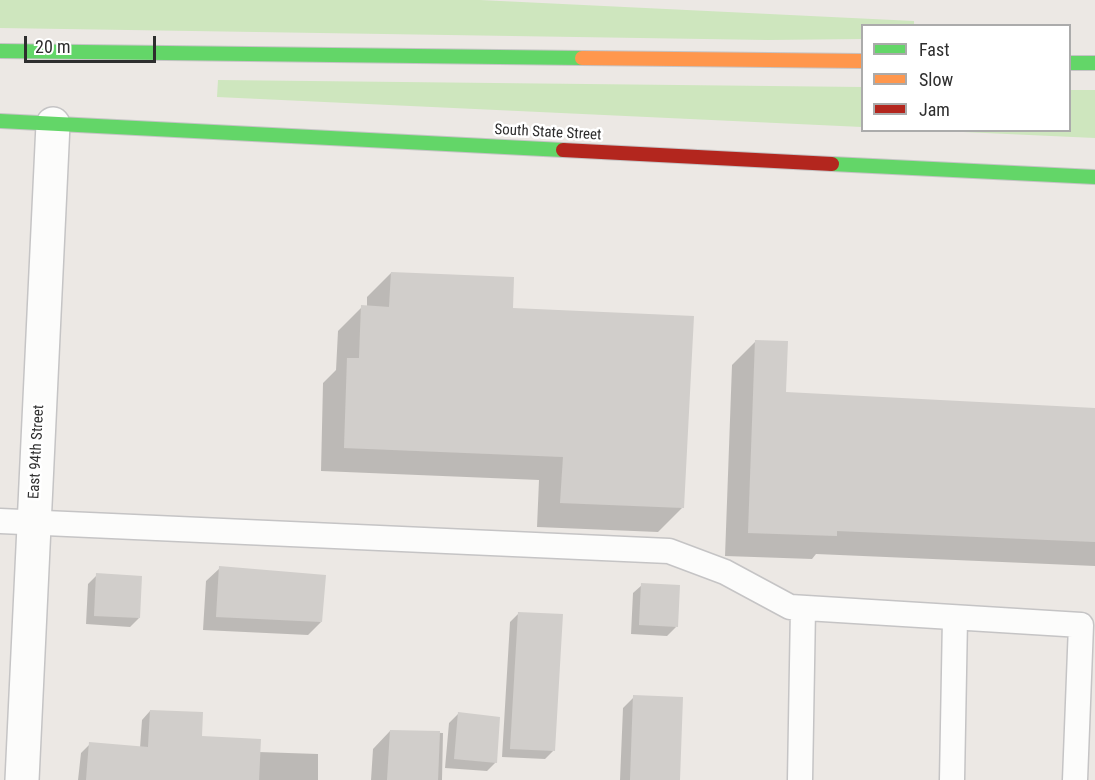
<!DOCTYPE html>
<html>
<head>
<meta charset="utf-8">
<style>
	body { margin:0 }
	#map { position:relative; width:1095px; height:780px; overflow:hidden; background:#ece8e4; font-family:"Roboto Condensed",sans-serif }
	canvas { display:block }
	.legend { position:absolute; left:861px; top:24px; width:210px; height:108px; box-sizing:border-box; background:#fff; border:2px solid #ababab; margin:0; padding:8px 10px; list-style:none; font-size:18px; color:#2e2e2e }
	.legend li { display:flex; align-items:center; gap:12px; height:30px }
	.legend b { width:30px; border:2px solid #ababab }
	.scale { position:absolute; left:24px; top:36px; width:132px; height:27px; box-sizing:border-box; border:3px solid #2e2e2e; border-top:0; padding-left:8px; font-size:18px; line-height:21px; white-space:nowrap; color:#2e2e2e; -webkit-text-stroke:4px #fff; paint-order:stroke }
</style>
</head>
<body>
<div id="map">
<canvas width="1095" height="780"></canvas>
<ul class="legend">
<li><b style="height:8px;background:#63d668"></b>Fast</li>
<li><b style="height:8px;background:#ff974d"></b>Slow</li>
<li><b style="height:8px;background:#b3261e"></b>Jam</li>
</ul>
<div class="scale">20 m</div>
</div>
<script>
const ctx = document.querySelector('canvas').getContext('2d');
ctx.lineJoin = 'round';
function paint(path, color) {
  ctx.fillStyle = color;
  ctx.fill(path, 'evenodd');
}
function stroke(path, color, width, dash) {
  ctx.strokeStyle = color;
  ctx.lineWidth = width;
  ctx.lineCap = dash ? 'butt' : 'round';
  ctx.setLineDash(dash || []);
  ctx.stroke(path);
}
function drawText(font, color, halo, rows, align = 'center') {
  ctx.font = font + ' "Roboto Condensed",sans-serif';
  ctx.lineWidth = 5;
  ctx.setLineDash([]);
  ctx.textBaseline = 'middle';
  ctx.strokeStyle = halo;
  ctx.fillStyle = color;
  for (const [text, x, y, turn = 0] of rows) {
    ctx.save();
    ctx.translate(x, y);
    ctx.rotate((+turn || 0) * Math.PI / 180);
    ctx.textAlign = isNaN(turn) ? turn : align;
    if (halo) ctx.strokeText(text, 0, 0);
    ctx.fillText(text, 0, 0);
    ctx.restore();
  }
}
paint(new Path2D(`
	M 0,0 L 480,0 L 914,21 L 914,25 L 862,26 L 862,39 L 768,40 L 0,28 Z
	M 218,80 L 862,87 L 862,127 L 217,97 Z
	M 1070,90 L 1095,90 L 1095,138 L 941,131 L 1070,130 Z`), '#cee6be');
paint(new Path2D(`
	M 391,273 L 511,310 L 682,508 L 658,532 L 537,527 L 539,480 L 321,471 L 323,383 L 336,370 L 338,331 L 362,307 L 367,307 L 367,297 Z
	M 756,341 L 785,393 L 1095,409 L 1095,566 L 816,554 L 812,559 L 725,556 L 732,365 Z
	M 220,568 L 321,622 L 308,635 L 203,630 L 206,581 Z
	M 97,575 L 139,618 L 130,627 L 86,624 L 88,584 Z
	M 642,585 L 676,627 L 667,636 L 631,634 L 633,593 Z
	M 519,613 L 554,750 L 545,759 L 502,757 L 510,622 Z
	M 634,697 L 678,780 L 620,780 L 623,708 Z
	M 150,711 L 201,737 L 259,752 L 318,754 L 318,780 L 78,780 L 81,753 L 90,744 L 140,748 L 142,720 Z
	M 458,714 L 496,762 L 487,771 L 445,768 L 449,723 Z
	M 390,731 L 443,733 L 442,780 L 371,780 L 373,749 Z`), '#0003');
paint(new Path2D(`
	M 391,272 L 514,277 L 513,308 L 694,316 L 684,508 L 560,503 L 563,457 L 344,448 L 347,358 L 359,358 L 361,305 L 389,307 Z
	M 755,340 L 788,341 L 786,392 L 1095,408 L 1095,542 L 837,531 L 837,536 L 748,533 Z
	M 219,566 L 326,575 L 322,622 L 216,617 Z
	M 96,573 L 142,576 L 140,618 L 94,616 Z
	M 641,583 L 680,585 L 678,627 L 639,625 Z
	M 518,612 L 563,614 L 555,751 L 510,749 Z
	M 633,695 L 683,697 L 680,780 L 630,780 Z
	M 150,710 L 203,712 L 202,736 L 261,739 L 259,780 L 86,780 L 89,742 L 148,747 Z
	M 458,712 L 500,717 L 497,763 L 454,759 Z
	M 390,730 L 440,731 L 438,780 L 387,780 Z`), '#d1cecb');
const lane = new Path2D(`
	M 0,521 L 669,551 L 725,572 L 790,607 L 1081,625 L 1075,780
	M 800,780 L 803,608
	M 952,780 L 955,618`);
const street = new Path2D(`
	M 22,780 L 53,124`);
const fast = new Path2D(`
	M 0,51 L 582,58
	M 1070,63 L 1095,63
	M 0,121 L 563,150
	M 832,164 L 1095,177`);
const slow = new Path2D(`
	M 582,58 L 862,61`);
const jam = new Path2D(`
	M 563,150 L 832,164`);
stroke(lane, '#c5c4c5', 27);
stroke(street, '#c5c4c5', 36);
stroke(fast, '#c5c4c5', 16);
stroke(slow, '#c5c4c5', 16);
stroke(jam, '#c5c4c5', 16);
stroke(lane, '#fcfcfb', 24);
stroke(street, '#fcfcfb', 33);
stroke(fast, '#63d668', 14);
stroke(slow, '#ff974d', 14);
stroke(jam, '#b3261e', 14);
drawText('15px', '#2e2e2e', '#fff', [
	["South State Street",548,133,3],
	["East 94th Street",37,452,-87]
]);
</script>
</body>
</html>
